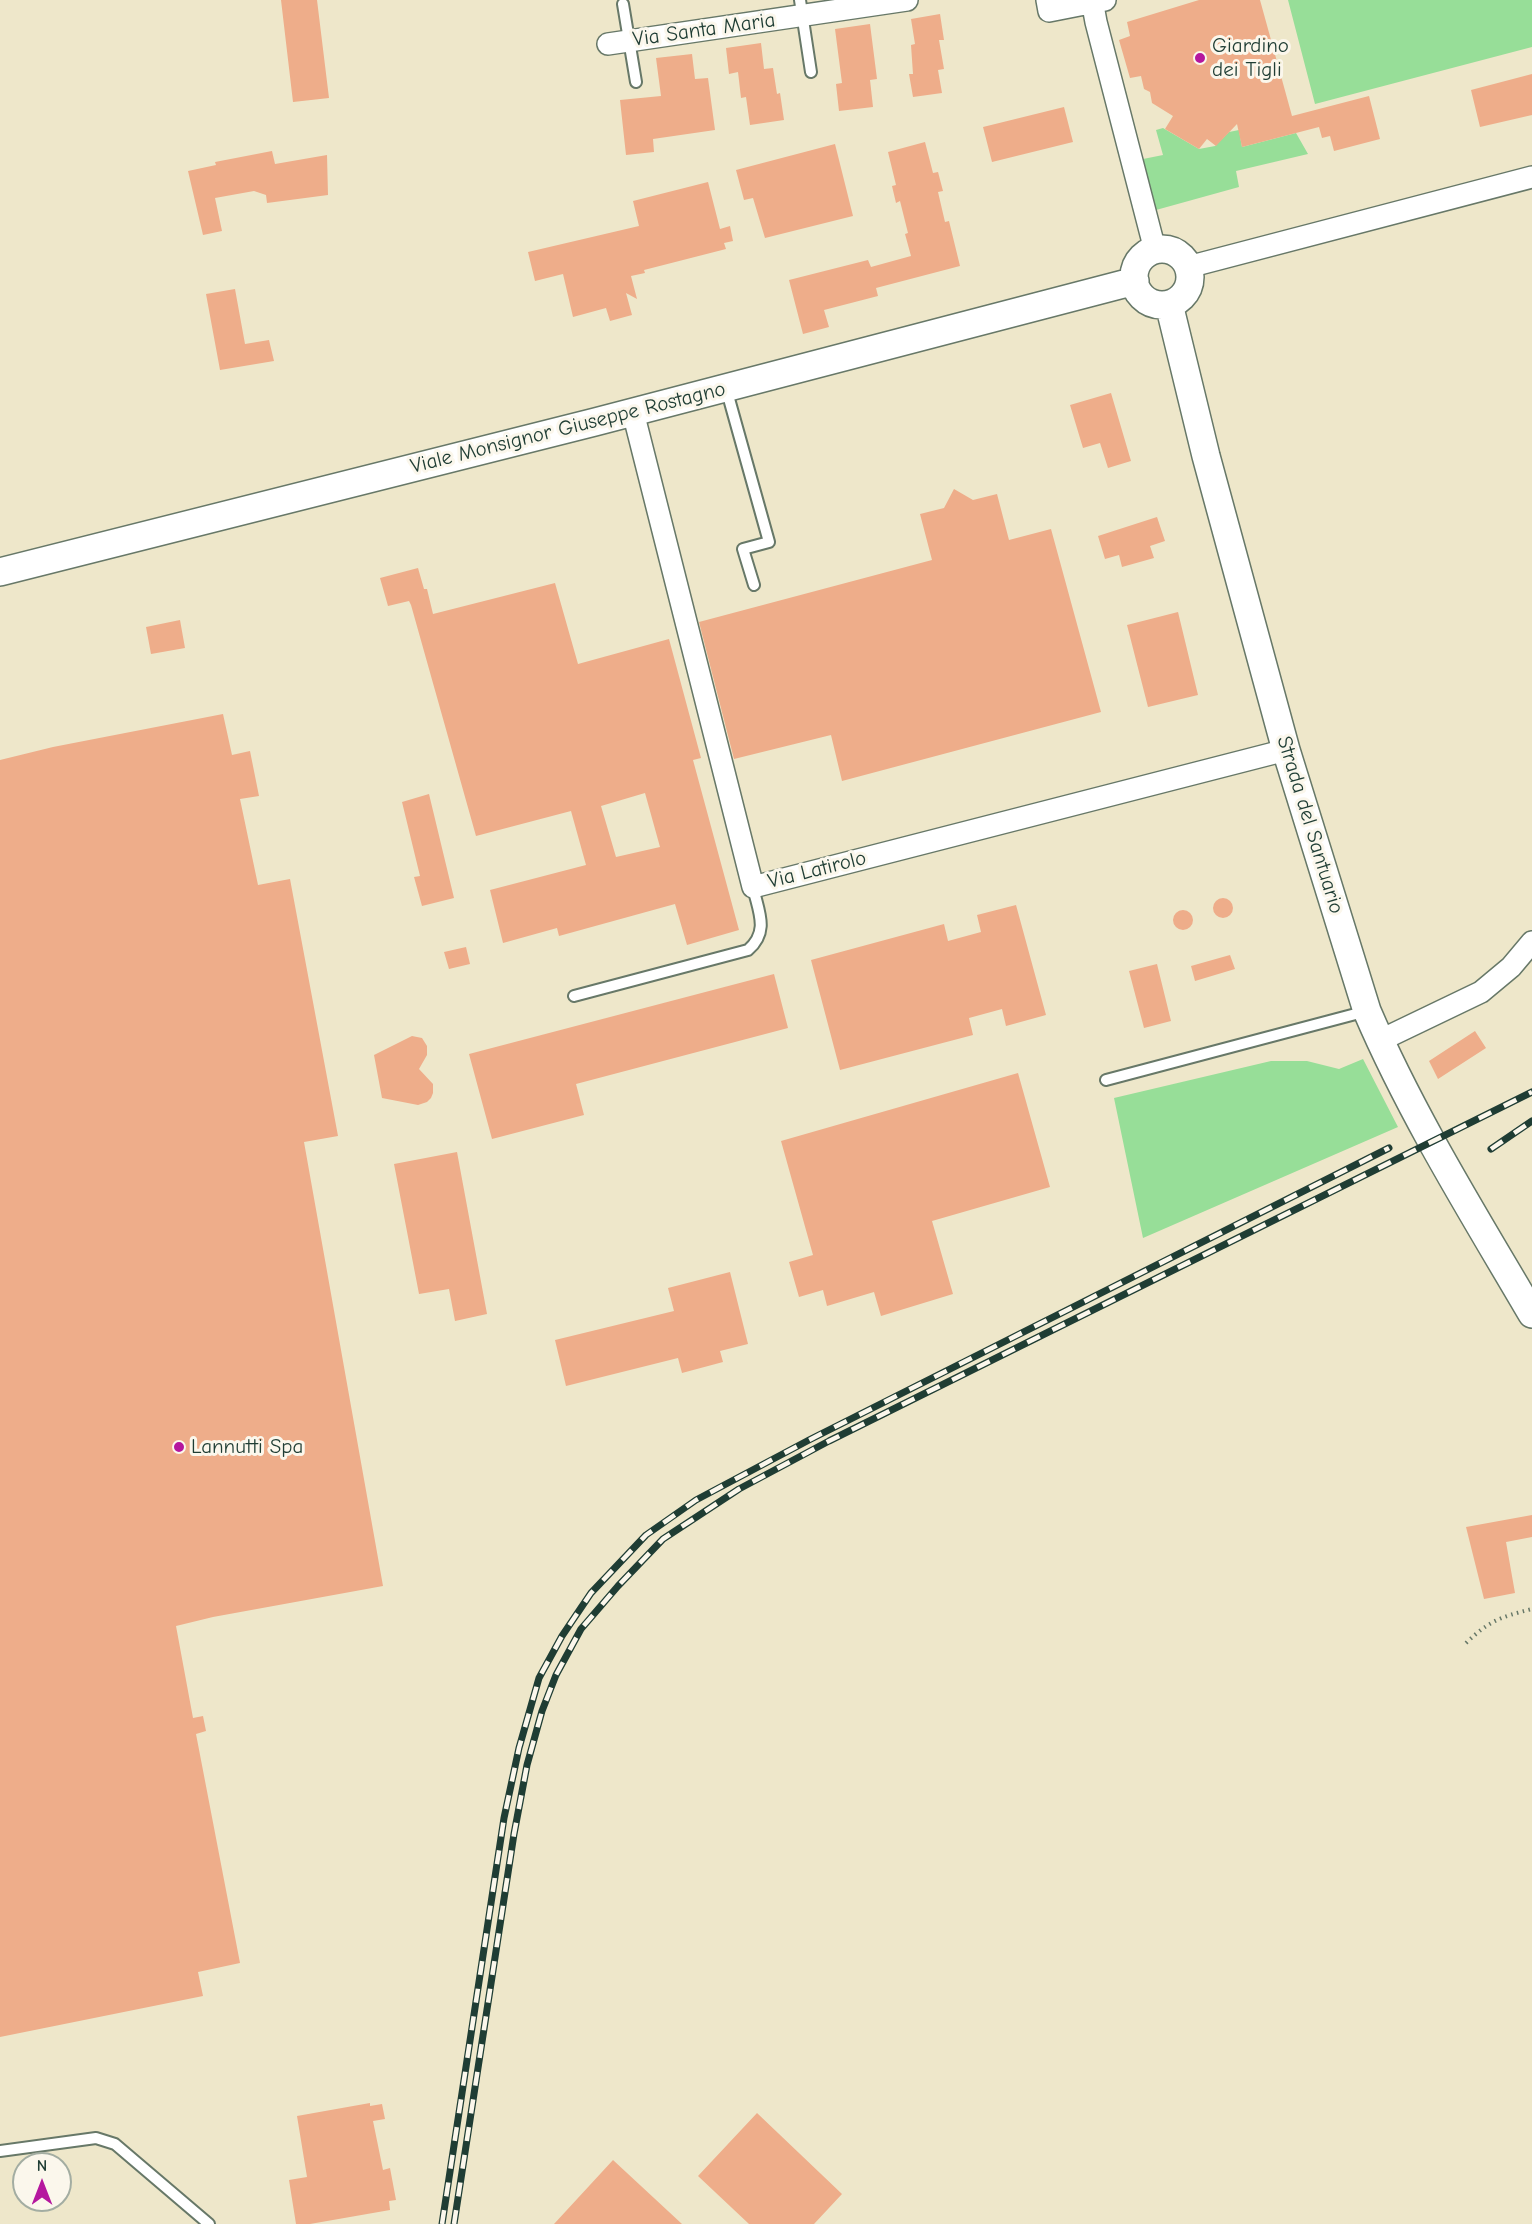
<!DOCTYPE html>
<html>
<head>
<meta charset="utf-8">
<style>
	body { margin:0 }
	#map { position:relative; width:1532px; height:2224px; overflow:hidden; background:#eee7ca; font-family:"Comic Neue",sans-serif }
	canvas { display:block }
	.north { position:absolute; left:12px; top:2152px; width:60px; height:60px; box-sizing:border-box; background:#fbf7ec; border:2px solid #a3ada2; border-radius:50%; rotate:0deg; font-size:16px; font-weight:700; line-height:24px; text-align:center; color:#1f3d34 }
	.north::after { content:''; display:block; margin:auto; width:21px; height:27px; background:#b5179e; clip-path:polygon(50% 0,100% 100%,50% 72%,0 100%) }
</style>
</head>
<body>
<div id="map">
<canvas width="1532" height="2224"></canvas>
<div class="north">N</div>
</div>
<script>
const ctx = document.querySelector('canvas').getContext('2d');
ctx.lineJoin = 'round';
function paint(path, color) {
  ctx.fillStyle = color;
  ctx.fill(path, 'evenodd');
}
function stroke(path, color, width, dash) {
  ctx.strokeStyle = color;
  ctx.lineWidth = width;
  ctx.lineCap = dash ? 'butt' : 'round';
  ctx.setLineDash(dash || []);
  ctx.stroke(path);
}
function drawText(font, color, halo, rows, align = 'center') {
  ctx.font = font + ' "Comic Neue",sans-serif';
  ctx.lineWidth = 6;
  ctx.setLineDash([]);
  ctx.textBaseline = 'middle';
  ctx.strokeStyle = halo;
  ctx.fillStyle = color;
  for (const [text, x, y, turn = 0] of rows) {
    ctx.save();
    ctx.translate(x, y);
    ctx.rotate((+turn || 0) * Math.PI / 180);
    ctx.textAlign = isNaN(turn) ? turn : align;
    if (halo) ctx.strokeText(text, 0, 0);
    ctx.fillText(text, 0, 0);
    ctx.restore();
  }
}
paint(new Path2D(`
	M 1288,0 L 1532,0 L 1532,47 L 1315,104 Z
	M 1163,128 L 1199,149 L 1215,146 L 1229,132 L 1239,130 L 1242,147 L 1296,133 L 1308,154 L 1236,171 L 1239,187 L 1156,210 L 1143,159 L 1163,155 L 1156,130 Z
	M 1363,1059 L 1398,1127 L 1143,1238 L 1114,1098 L 1271,1061 L 1307,1061 L 1339,1069 Z`), '#97de98');
paint(new Path2D(`
	M 281,0 L 317,0 L 329,98 L 293,102 Z
	M 1199,0 L 1260,0 L 1292,116 L 1369,96 L 1380,139 L 1334,151 L 1330,136 L 1322,138 L 1319,127 L 1242,147 L 1237,124 L 1216,146 L 1207,139 L 1199,149 L 1165,129 L 1173,116 L 1152,103 L 1150,92 L 1144,89 L 1141,76 L 1130,78 L 1119,40 L 1130,36 L 1127,22 Z
	M 940,14 L 944,40 L 939,40 L 944,69 L 938,70 L 942,93 L 913,97 L 909,74 L 913,74 L 911,45 L 915,44 L 911,19 Z
	M 870,24 L 877,79 L 870,80 L 873,107 L 839,111 L 836,84 L 842,83 L 835,29 Z
	M 761,43 L 764,69 L 773,68 L 777,94 L 780,93 L 784,120 L 750,125 L 746,97 L 741,98 L 738,72 L 729,74 L 726,48 Z
	M 692,54 L 695,79 L 708,78 L 715,130 L 653,139 L 654,152 L 626,155 L 620,100 L 661,96 L 656,58 Z
	M 1532,74 L 1532,115 L 1480,127 L 1471,90 Z
	M 1064,107 L 1073,142 L 992,162 L 983,127 Z
	M 925,142 L 933,173 L 938,172 L 943,191 L 938,192 L 945,222 L 949,221 L 960,266 L 876,288 L 878,296 L 824,310 L 829,327 L 803,334 L 789,280 L 868,260 L 871,267 L 911,256 L 905,234 L 908,233 L 900,201 L 896,203 L 892,186 L 896,185 L 888,152 Z
	M 835,144 L 853,216 L 765,238 L 753,198 L 744,200 L 736,170 Z
	M 272,151 L 275,164 L 327,155 L 328,195 L 267,203 L 266,195 L 254,191 L 215,198 L 222,231 L 203,235 L 188,171 L 216,165 L 215,162 Z
	M 708,182 L 720,229 L 730,226 L 733,241 L 724,243 L 726,249 L 644,270 L 645,273 L 631,276 L 637,299 L 626,293 L 632,315 L 610,321 L 606,308 L 573,317 L 563,274 L 535,281 L 528,252 L 639,226 L 633,201 Z
	M 235,289 L 245,344 L 269,340 L 274,361 L 220,370 L 206,294 Z
	M 1111,393 L 1131,461 L 1108,468 L 1100,443 L 1083,448 L 1070,405 Z
	M 954,489 L 973,500 L 997,494 L 1009,540 L 1051,529 L 1101,712 L 842,781 L 831,735 L 734,759 L 699,622 L 932,560 L 920,514 L 944,508 Z
	M 1157,517 L 1165,541 L 1150,546 L 1154,558 L 1122,567 L 1119,555 L 1105,559 L 1098,536 Z
	M 418,568 L 424,589 L 427,589 L 433,614 L 555,583 L 578,664 L 669,639 L 701,758 L 693,760 L 739,930 L 687,945 L 675,904 L 559,936 L 557,928 L 503,943 L 490,890 L 586,865 L 571,811 L 476,836 L 411,605 L 409,601 L 388,606 L 380,578 ZM 645,793 L 660,847 L 616,857 L 601,806 Z
	M 1178,612 L 1198,695 L 1148,707 L 1127,625 Z
	M 180,620 L 185,648 L 151,654 L 146,627 Z
	M 223,714 L 232,755 L 250,751 L 259,796 L 240,799 L 258,885 L 290,879 L 338,1136 L 304,1142 L 383,1586 L 213,1617 L 176,1626 L 193,1718 L 203,1716 L 206,1731 L 196,1734 L 240,1963 L 198,1972 L 203,1996 L 0,2037 L 0,760 L 53,747 Z
	M 429,794 L 454,898 L 422,906 L 414,877 L 420,876 L 402,802 Z
	M1213 908a10 10 0 1 1 20 0a10 10 0 1 1-20 0Z
	M 1016,905 L 1046,1015 L 1006,1026 L 1002,1009 L 969,1018 L 973,1035 L 840,1070 L 811,960 L 944,924 L 948,941 L 981,932 L 977,915 Z
	M1173 920a10 10 0 1 1 20 0a10 10 0 1 1-20 0Z
	M 466,947 L 470,964 L 449,969 L 444,952 Z
	M 1230,955 L 1235,969 L 1195,981 L 1191,966 Z
	M 1157,964 L 1171,1021 L 1144,1028 L 1129,971 Z
	M 774,974 L 788,1028 L 576,1084 L 584,1115 L 492,1139 L 469,1054 Z
	M 1475,1031 L 1486,1048 L 1438,1079 L 1429,1061 Z
	M 412,1036 L 422,1038 L 427,1046 L 427,1055 L 419,1069 L 433,1084 L 433,1093 L 431,1098 L 427,1102 L 418,1105 L 382,1098 L 374,1055 Z
	M 1018,1073 L 1050,1187 L 932,1221 L 953,1294 L 881,1316 L 874,1292 L 827,1306 L 823,1290 L 799,1297 L 789,1262 L 813,1255 L 781,1141 Z
	M 457,1152 L 487,1314 L 455,1321 L 449,1289 L 419,1294 L 394,1164 Z
	M 730,1272 L 748,1344 L 720,1351 L 723,1362 L 682,1373 L 678,1358 L 566,1386 L 555,1340 L 674,1311 L 668,1288 Z
	M 1532,1515 L 1532,1537 L 1506,1542 L 1515,1593 L 1484,1599 L 1466,1527 Z
	M 370,2103 L 370,2106 L 382,2104 L 385,2119 L 373,2121 L 383,2170 L 390,2168 L 396,2200 L 389,2201 L 390,2210 L 310,2224 L 296,2224 L 289,2180 L 307,2177 L 297,2116 Z
	M 757,2113 L 842,2194 L 814,2224 L 749,2224 L 698,2176 Z
	M 613,2160 L 682,2224 L 554,2224 Z`), '#eead8a');
const service = new Path2D(`
	M 800,0 L 811,72
	M 623,4 L 636,82
	M 726,388 L 769,542 L 743,549 L 754,585
	M 574,996 L 748,950 C 770,931 758,911 753,887
	M 1106,1080 L 1367,1011
	M 0,2151 L 96,2138 L 115,2144 L 209,2224`);
const minor = new Path2D(`
	M 1047,0 L 1049,11 L 1105,0
	M 1092,0 L 1096,22 L 1155,250
	M 608,44 L 907,0
	M 1188,267 L 1532,177
	M 633,412 L 753,887 L 1286,750
	M 1379,1041 L 1481,992 L 1511,967 L 1532,942`);
const tertiary = new Path2D(`
	M1134 277a28 28 0 1 1 56 0a28 28 0 1 1-56 0Z
	M 1169,304 L 1206,456 L 1286,750 L 1367,1011 C 1412,1116 1474,1215 1532,1314
	M 0,572 L 595,422 L 1135,281`);
stroke(service, '#677868', 14);
stroke(minor, '#677868', 24);
stroke(tertiary, '#677868', 30);
stroke(new Path2D(`
	M 1466,1643 C 1489,1621 1500,1617 1532,1609`), '#677868', 4, [1.5, 4.5]);
stroke(service, '#fff', 10);
stroke(minor, '#fff', 21);
stroke(tertiary, '#fff', 27);
const rail = new Path2D(`
	M 1491,1149 L 1532,1121
	M 442,2224 L 504,1818 L 519,1748 L 539,1678 L 562,1636 L 591,1593 L 646,1535 L 696,1500 L 809,1440 L 1389,1148
	M 454,2224 L 514,1834 L 527,1765 L 542,1711 L 556,1675 L 581,1629 L 618,1586 L 663,1539 L 739,1489 L 829,1441 L 1532,1092`);
stroke(rail, '#1f3d34', 7);
stroke(rail, '#fbf7ec', 4.5, [14]);
for (const [x, y, r, color] of [
	[1200,58,6,"#b5179e"],
	[179,1447,6,"#b5179e"]
]) {
  const dot = new Path2D();
  dot.arc(x, y, r, 0, 2 * Math.PI);
  ctx.fillStyle = color;
  ctx.fill(dot);
  stroke(dot, '#fbf7ec', 2);
}
drawText('21px', '#1f3d34', '#fbf7ec', [
	["Via Santa Maria",704,30,-8],
	["Viale Monsignor Giuseppe Rostagno",568,428,-14],
	["Strada del Santuario",1310,825,73],
	["Via Latirolo",817,870,-14]
]);
drawText('21px', '#1f3d34', '#fbf7ec', [
	["Giardino",1212,46],
	["dei Tigli",1212,70],
	["Lannutti Spa",191,1447]
], 'left');
</script>
</body>
</html>
